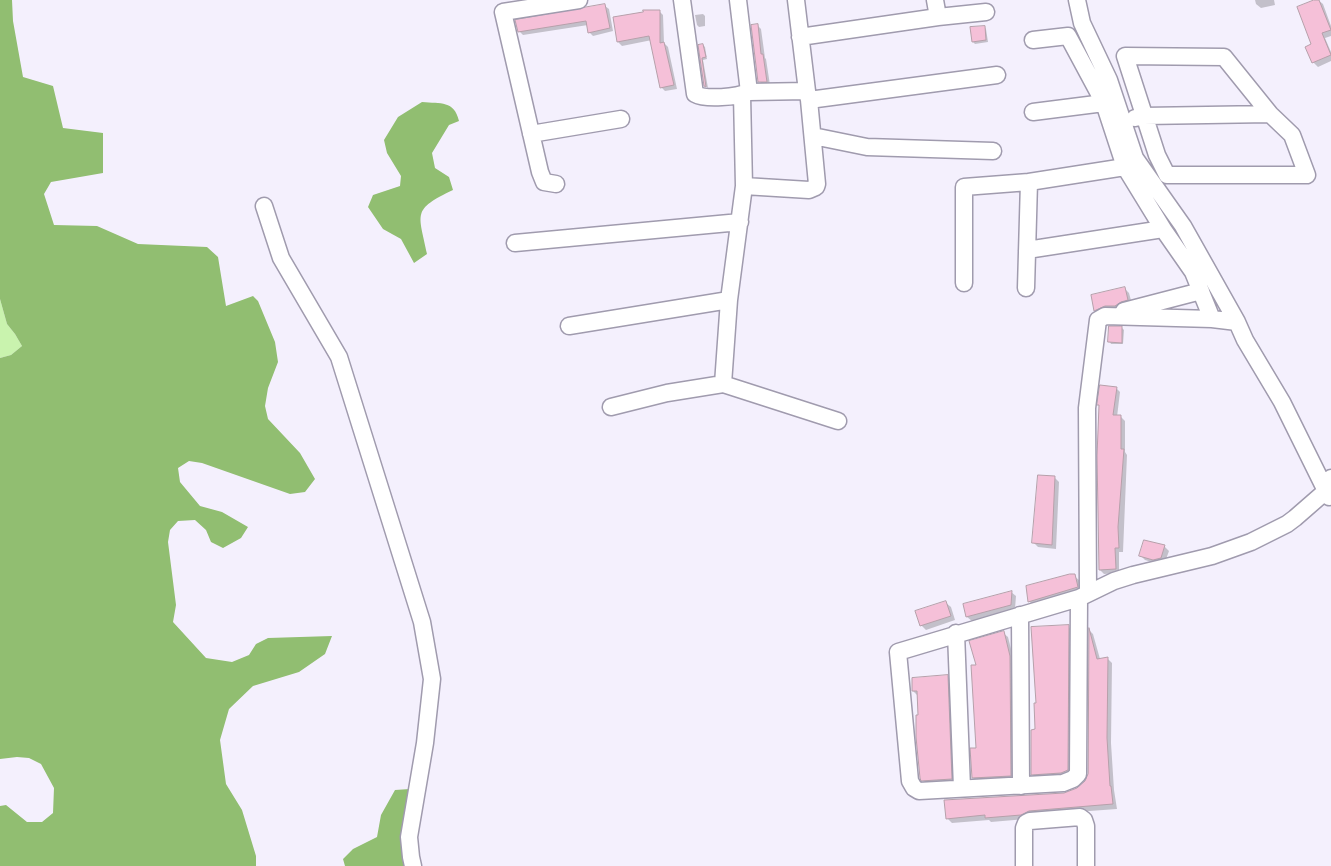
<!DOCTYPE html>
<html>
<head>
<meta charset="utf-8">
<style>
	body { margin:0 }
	canvas { display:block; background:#f4f0fd }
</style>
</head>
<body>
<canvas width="1331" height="866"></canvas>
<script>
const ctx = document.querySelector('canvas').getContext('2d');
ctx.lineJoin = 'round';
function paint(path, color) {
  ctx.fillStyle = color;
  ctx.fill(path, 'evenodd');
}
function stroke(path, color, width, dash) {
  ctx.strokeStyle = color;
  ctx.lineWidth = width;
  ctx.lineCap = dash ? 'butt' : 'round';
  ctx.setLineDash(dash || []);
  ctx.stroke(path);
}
paint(new Path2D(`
	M 0,299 L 7,324 L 15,334 L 22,346 L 11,355 L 0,358 Z`), '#c9f3ae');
paint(new Path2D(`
	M 0,0 L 12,0 L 13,21 L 23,77 L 53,86 L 63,128 L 103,133 L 103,173 L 51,182 L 44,194 L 54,225 L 97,226 L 138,244 L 207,247 L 218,257 L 226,306 L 253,296 L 258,301 L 275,342 L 278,362 L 268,388 L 265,406 L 268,419 L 300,453 L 315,479 L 305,492 L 290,494 L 202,463 L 189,461 L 178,468 L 180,482 L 200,506 L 222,512 L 248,527 L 241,538 L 223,548 L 211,542 L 206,530 L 195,520 L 178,521 L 170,530 L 168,542 L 176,605 L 173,622 L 206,658 L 232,662 L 249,655 L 256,644 L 268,638 L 332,636 L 325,654 L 299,672 L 253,686 L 229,709 L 220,740 L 226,784 L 242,810 L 256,856 L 256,866 L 0,866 L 0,806 L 6,805 L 27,822 L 42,822 L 53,813 L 54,788 L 41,764 L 29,758 L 17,757 L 0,759 L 0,358 L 11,355 L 22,346 L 15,334 L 7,324 L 0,299 Z
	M 422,102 C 441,104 454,100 459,121 L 449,125 L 432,153 L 435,168 L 449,177 L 453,190 C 411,210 419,213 427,254 L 414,263 L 401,239 L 383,229 L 368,207 L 373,195 L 400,186 L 401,176 L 387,153 L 384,140 L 398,117 Z
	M 410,789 L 408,866 L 345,866 L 343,859 L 353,849 L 377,837 L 381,815 L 395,790 Z`), '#91be71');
paint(new Path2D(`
	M 1255,0 L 1274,0 L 1275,5 L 1261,8 L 1256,4 Z
	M 1318,0 L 1323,4 L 1331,26 L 1331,36 L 1325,38 L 1331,52 L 1331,61 L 1318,67 L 1313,62 Z
	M 605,6 L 609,9 L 613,31 L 593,36 L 589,32 L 588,25 L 523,35 L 519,31 Z
	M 659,11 L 663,15 L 664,43 L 668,47 L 677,89 L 665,91 L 661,87 L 652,40 L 622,46 L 618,42 Z
	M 703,14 L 705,16 L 705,26 L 699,27 L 697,25 L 695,15 Z
	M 757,25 L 761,29 L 765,58 L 766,59 L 770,85 L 763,85 L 759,81 Z
	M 984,27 L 986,29 L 988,42 L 975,44 L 973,42 Z
	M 703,45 L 705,47 L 707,59 L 703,60 L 708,88 L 705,86 L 700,46 Z
	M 1125,289 L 1129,293 L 1132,304 L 1100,314 L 1095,310 Z
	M 1122,328 L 1124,330 L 1123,344 L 1111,344 L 1110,342 Z
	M 1116,388 L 1120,392 L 1117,417 L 1121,417 L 1125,421 L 1125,452 L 1127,455 L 1123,552 L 1119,552 L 1119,573 L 1104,574 L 1100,570 L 1099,456 Z
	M 1055,478 L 1059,482 L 1056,549 L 1038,547 L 1034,543 Z
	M 1164,546 L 1169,551 L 1165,562 L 1158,564 L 1145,560 L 1141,556 Z
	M 1074,576 L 1079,580 L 1082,592 L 1033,605 L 1029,601 Z
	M 1011,592 L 1016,596 L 1015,609 L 972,621 L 967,617 Z
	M 946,603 L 951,607 L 955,620 L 926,630 L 921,625 Z
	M 1068,626 L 1073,631 L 1072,774 L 1037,779 L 1032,774 L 1036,730 Z
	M 1090,631 L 1093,634 L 1100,659 L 1107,658 L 1112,663 L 1111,743 L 1114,790 L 1117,809 L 1035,815 L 1026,819 L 991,822 L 989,820 L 952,823 L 947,818 L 1064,794 L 1078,789 L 1086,782 L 1089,774 Z
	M 1003,633 L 1008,637 L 1014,661 L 1015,780 L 977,782 L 973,778 L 977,749 L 977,666 Z
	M 947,676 L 951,680 L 955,783 L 927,784 L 923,780 L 920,716 L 917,695 L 913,691 Z`), '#0003');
const building = new Path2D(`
	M 1314,0 L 1319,0 L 1331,30 L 1322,33 L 1331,55 L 1312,63 L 1305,47 L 1311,44 L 1297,7 Z
	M 605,4 L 610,28 L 588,33 L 586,21 L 518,32 L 515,20 Z
	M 643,10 L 660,10 L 660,43 L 664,42 L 674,85 L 660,88 L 649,36 L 617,42 L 613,17 L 643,12 Z
	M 758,24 L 761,54 L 763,54 L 767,82 L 758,82 L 751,25 Z
	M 985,26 L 986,40 L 972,42 L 970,27 Z
	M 703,44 L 706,57 L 702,58 L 706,87 L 704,86 L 698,45 Z
	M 1125,287 L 1128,300 L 1121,302 L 1115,306 L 1105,306 L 1094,311 L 1091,295 Z
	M 1109,326 L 1122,326 L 1122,343 L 1108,342 Z
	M 1100,385 L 1117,387 L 1113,415 L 1121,415 L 1121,449 L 1124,449 L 1118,527 L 1119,548 L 1115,548 L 1116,569 L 1099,570 L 1097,456 L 1099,405 L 1097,405 Z
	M 1038,475 L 1055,476 L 1052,545 L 1032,543 Z
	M 1144,540 L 1165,545 L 1161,558 L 1153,560 L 1139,556 Z
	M 1070,574 L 1075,574 L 1078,587 L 1028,602 L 1026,586 Z
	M 1012,591 L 1011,605 L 966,617 L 963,604 Z
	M 946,601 L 951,616 L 920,626 L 915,611 Z
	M 1069,625 L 1068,770 L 1061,773 L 1031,775 L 1031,730 L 1035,729 L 1034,703 L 1036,703 L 1031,627 Z
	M 1089,628 L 1097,659 L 1108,657 L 1107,738 L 1110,786 L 1111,786 L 1113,804 L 1029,811 L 1021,815 L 985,818 L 985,815 L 946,819 L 944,800 L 1064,793 L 1077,788 L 1085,781 L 1088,774 Z
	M 1004,631 L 1010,656 L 1011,776 L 972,778 L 970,748 L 976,748 L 971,665 L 976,665 L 969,641 Z
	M 948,675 L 952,779 L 921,781 L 920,778 L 916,737 L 916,715 L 918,715 L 917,691 L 912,691 L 912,678 Z`);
paint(building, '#f5c0d8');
stroke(building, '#b6a0aa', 1);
const street = new Path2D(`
	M 682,0 L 695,94 C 706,100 737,97 749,92 L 807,91
	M 738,0 L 749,92
	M 1077,0 L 1082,23 L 1109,80 L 1135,158 L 1183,226 L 1237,322 L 1245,340 L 1282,402 L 1329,497
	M 938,17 L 986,12
	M 800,37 L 938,17 L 935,0
	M 1033,40 L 1068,36 L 1104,103 L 1125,167 L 1163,229 L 1193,272 L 1212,319
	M 1125,56 L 1224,57 L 1270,114 L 1292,135 L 1307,175 L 1167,175 L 1157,155 Z
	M 809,100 L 997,75
	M 1033,112 L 1104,103
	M 1135,118 L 1144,116 L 1270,114
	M 531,134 L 621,119
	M 813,136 L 867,147 L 993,151
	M 556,184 L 544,182 L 540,172 L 503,12 L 579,0
	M 744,186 L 809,190 L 816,187 L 817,184 L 809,100 L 807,91 L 796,0
	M 264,206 L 281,258 L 339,357 L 422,622 L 432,679 L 425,743 L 409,837 L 411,857 L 413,866
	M 515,243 L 740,222
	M 1027,250 L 1163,229
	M 964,283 L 964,187 L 1029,182
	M 1026,288 L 1029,182 L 1125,167
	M 1124,311 L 1201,291
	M 569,326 L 729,300
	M 723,384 L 838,421
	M 611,407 L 667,393 L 723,384 L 729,300 L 744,186 L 742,95
	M 1088,593 L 1087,408 L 1098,320 L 1105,316 L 1212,319 L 1237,322
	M 1079,598 L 1078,774 L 1073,779 L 1063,783 L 919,791 L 914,788 L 910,781 L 898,652 L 1079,598 L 1114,581 L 1133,575 L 1212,556 L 1251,542 L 1287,524 L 1295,518 L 1326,491 L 1331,478
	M 1020,615 L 1021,786
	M 956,633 L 962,788
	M 1024,866 L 1024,828 L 1026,823 L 1030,821 L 1080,817 L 1084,820 L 1086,826 L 1086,866`);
stroke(street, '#a09bae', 19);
stroke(street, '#fff', 16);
</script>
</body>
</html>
